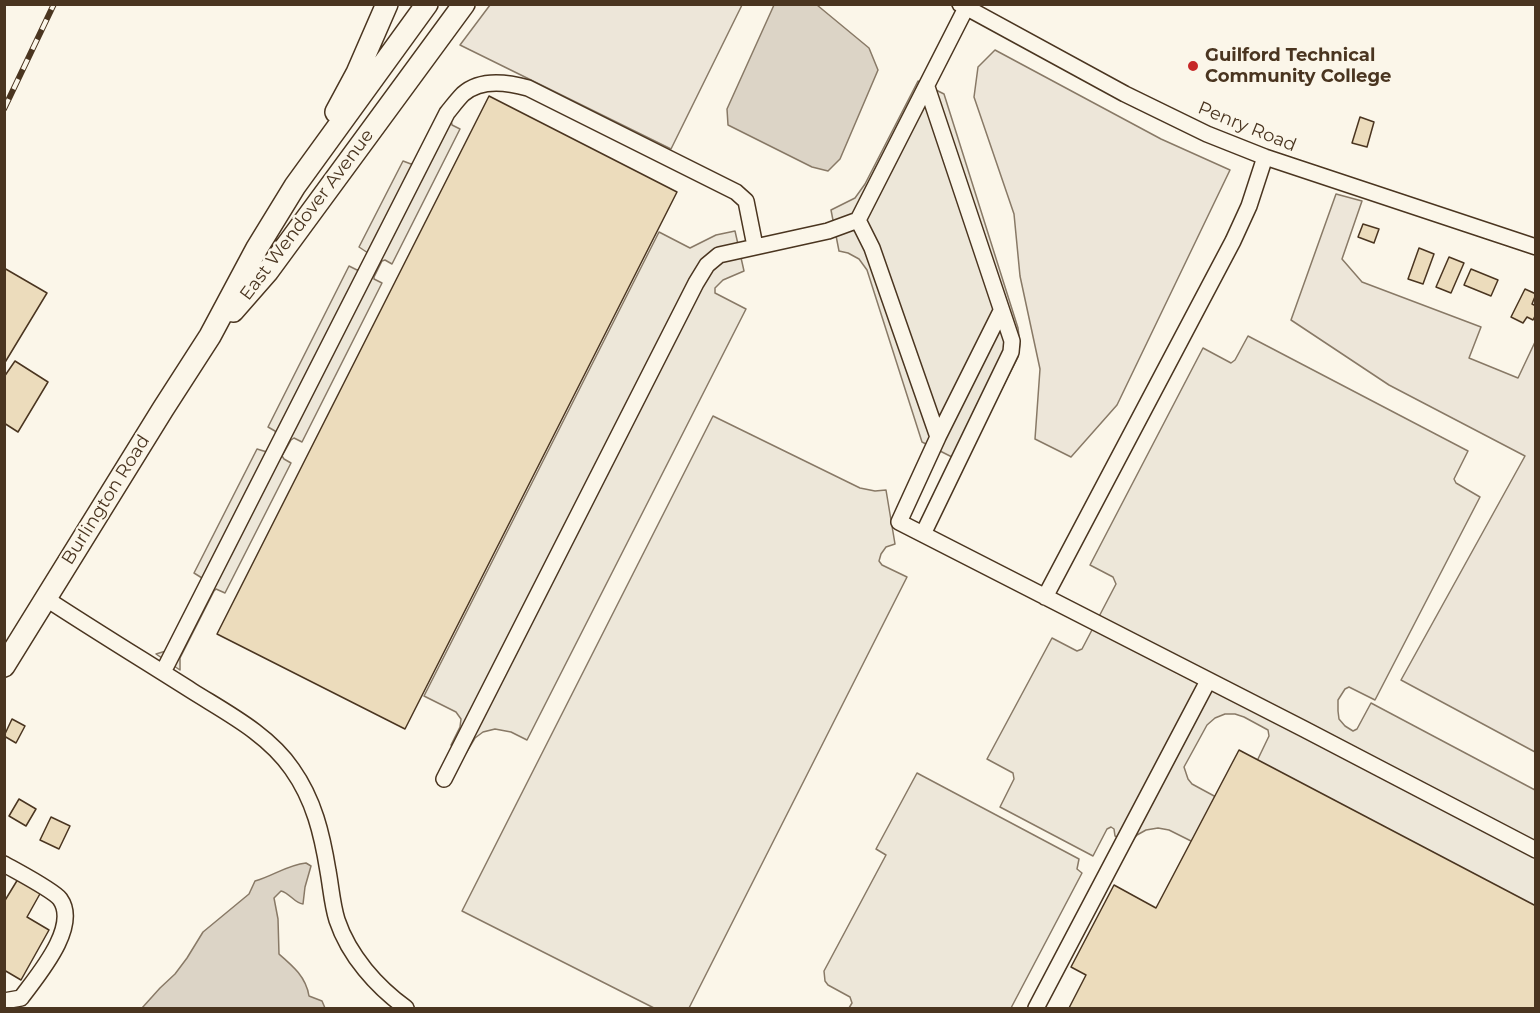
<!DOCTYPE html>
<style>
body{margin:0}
#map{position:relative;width:1540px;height:1013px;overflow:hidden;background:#fbf6e9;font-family:Montserrat,sans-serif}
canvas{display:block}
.frame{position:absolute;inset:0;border:6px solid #4a3520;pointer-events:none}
</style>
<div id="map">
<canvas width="1540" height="1013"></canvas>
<div class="frame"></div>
</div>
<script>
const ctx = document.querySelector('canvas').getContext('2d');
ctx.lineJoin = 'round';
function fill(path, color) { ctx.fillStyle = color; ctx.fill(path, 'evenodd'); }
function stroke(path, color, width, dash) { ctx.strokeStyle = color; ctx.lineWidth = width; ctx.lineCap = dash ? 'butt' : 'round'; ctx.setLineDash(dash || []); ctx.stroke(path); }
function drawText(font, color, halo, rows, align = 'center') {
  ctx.font = font + ' Montserrat,sans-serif'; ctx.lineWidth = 4.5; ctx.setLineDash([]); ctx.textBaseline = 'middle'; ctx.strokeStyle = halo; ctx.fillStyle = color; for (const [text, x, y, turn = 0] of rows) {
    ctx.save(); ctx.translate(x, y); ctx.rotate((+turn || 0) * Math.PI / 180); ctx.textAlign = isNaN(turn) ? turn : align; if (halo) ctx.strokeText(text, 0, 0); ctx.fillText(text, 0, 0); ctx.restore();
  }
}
const green = new Path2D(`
 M490,5V4L742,5L671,149L460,45Z
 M995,50L1161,139L1230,170L1117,405L1071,457L1035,439L1040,369L1020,276L1014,214L974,97L978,67Z
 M1336,194L1362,201L1342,259L1362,282L1481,327L1469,358L1518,378L1535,342V752L1401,680L1525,456L1389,385L1291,320Z`);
fill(green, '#ede6d9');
stroke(green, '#887966', 1.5);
const parking = new Path2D(`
 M918,81L944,94L1018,328L1020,344L1018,357L964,463L922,442L867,270L859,259L848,253L839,251L831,210L855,198L865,184Z
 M451,120L452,125L460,129L392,264L385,260L382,261L374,277V279L382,283L302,442L294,438L291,440L282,456L284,459L291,463L225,593L216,589L214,591L180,658V670L156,654L166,651L202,581V578L194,573L257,449L267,452L276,434L275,431L268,427L349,266L357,270L360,269L368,253L359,247L403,161L411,164L414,163Z
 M735,231L744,271L723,280L715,288V293L746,309L527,740L511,732L495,729L483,732L475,738L466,753L451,745L460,727L461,719L456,712L424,696L659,232L690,248L716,235Z
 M1248,336L1468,451L1454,479L1456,483L1480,497L1375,700L1349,687L1345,689L1338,700V711L1339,719L1345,726L1353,731L1357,729L1371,703L1535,790V908L1257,761L1269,736L1268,730L1244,717L1235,714H1225L1215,718L1207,725L1184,767L1188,779L1192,784L1216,797L1193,842L1169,830L1158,828L1146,830L1137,835L1130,843L1115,836L1114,829L1111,827L1107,829L1093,856L1000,807L1014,779L1013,773L987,759L1052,638L1077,651L1082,649L1116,584L1113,577L1090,565L1203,348L1231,363L1235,360Z
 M713,416L860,488L875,491L886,490L895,544L886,547L881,554L879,561L882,565L907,577L689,1008H654L462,911Z
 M917,773L1079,859L1077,869L1082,873L1011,1008H849L852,1003L850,997L828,985L825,981L824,971L886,855L876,849Z`);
fill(parking, '#ede7d9');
stroke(parking, '#887966', 1.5);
const water = new Path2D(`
 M774,5H817L869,48L878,70L840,159L828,171L812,167L728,125L727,109Z
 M306,863L311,866L305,887L303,904C294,903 290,893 281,891L274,898L278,919L279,954C293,966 306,977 309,996L322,1001L325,1008H142L160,988L175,974L187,958L203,932L249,894L255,881C273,876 287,865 306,863Z`);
fill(water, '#dcd4c6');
stroke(water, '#887966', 1.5);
const building = new Path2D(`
 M489,96L677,192L405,729L217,634Z
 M1360,117L1374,122L1367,147L1352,143Z
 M1363,224L1379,229L1374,243L1358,237Z
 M1419,248L1434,254L1423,284L1408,279Z
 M1449,257L1464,263L1451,293L1436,287Z
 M4,268L47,293L4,364Z
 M1471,269L1498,280L1491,296L1464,285Z
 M1525,289L1536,294L1532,304L1536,306V314L1533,320L1527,317L1523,323L1511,317Z
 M15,361L48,382L18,432L4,423V377Z
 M12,719L25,726L16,743L4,736Z
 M1239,750L1536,906V1008H1069L1086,975L1071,967L1114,885L1156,908Z
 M19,799L36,809L26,826L9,816Z
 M51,817L70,826L59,849L40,840Z
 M18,879L41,892L27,917L49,930L21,980L4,970V902Z`);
fill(building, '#ecdcbc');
stroke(building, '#4a3520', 1.5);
const minor = new Path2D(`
 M960,4L1125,94L1207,134L1265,157L1536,247
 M1001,311L938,437L899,522L1304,729L1536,850
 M938,437L872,248L858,220L968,4
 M923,534L1011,352L1012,341L927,87
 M1045,597L1233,241L1249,206L1265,157
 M45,598C94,630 143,660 192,691C227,713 268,734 292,769C314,800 322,834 328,871C331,887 332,904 337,920C349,956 377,987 406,1008
 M163,672L447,113C452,107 457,100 463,94C481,78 507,82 528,88L736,192L746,201L755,246
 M444,779L696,283L707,265L719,255L828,231L858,220
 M4,864C16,871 53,890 60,899C80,927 37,976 21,998L4,1001
 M1036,1008L1208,681`);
const highway = new Path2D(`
 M336,112L357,73L387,4
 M233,311L268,271L464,4
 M4,666L163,409L210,336L257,248L295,186L427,4`);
stroke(minor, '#4a3520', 18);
stroke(highway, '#4a3520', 24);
stroke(minor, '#fbf6e9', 15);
stroke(highway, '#fbf6e9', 21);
const rail = new Path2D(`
 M4,109L54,4`);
stroke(rail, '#4a3520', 6);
stroke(rail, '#fbf6e9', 4, [11]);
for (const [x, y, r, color] of [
 [1193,66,6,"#c62828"]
]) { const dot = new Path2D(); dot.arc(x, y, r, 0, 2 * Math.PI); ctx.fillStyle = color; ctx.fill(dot); stroke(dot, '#fbf6e9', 2); }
drawText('bold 18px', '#4a3520', '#fbf6e9', [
 ["Guilford Technical",1205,56],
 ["Community College",1205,77]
], 'left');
drawText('18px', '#4a3520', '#fbf6e9', [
 ["Penry Road",1247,127,22],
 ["East Wendover Avenue",307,215,-53],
 ["Burlington Road",106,500,-58]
]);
</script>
